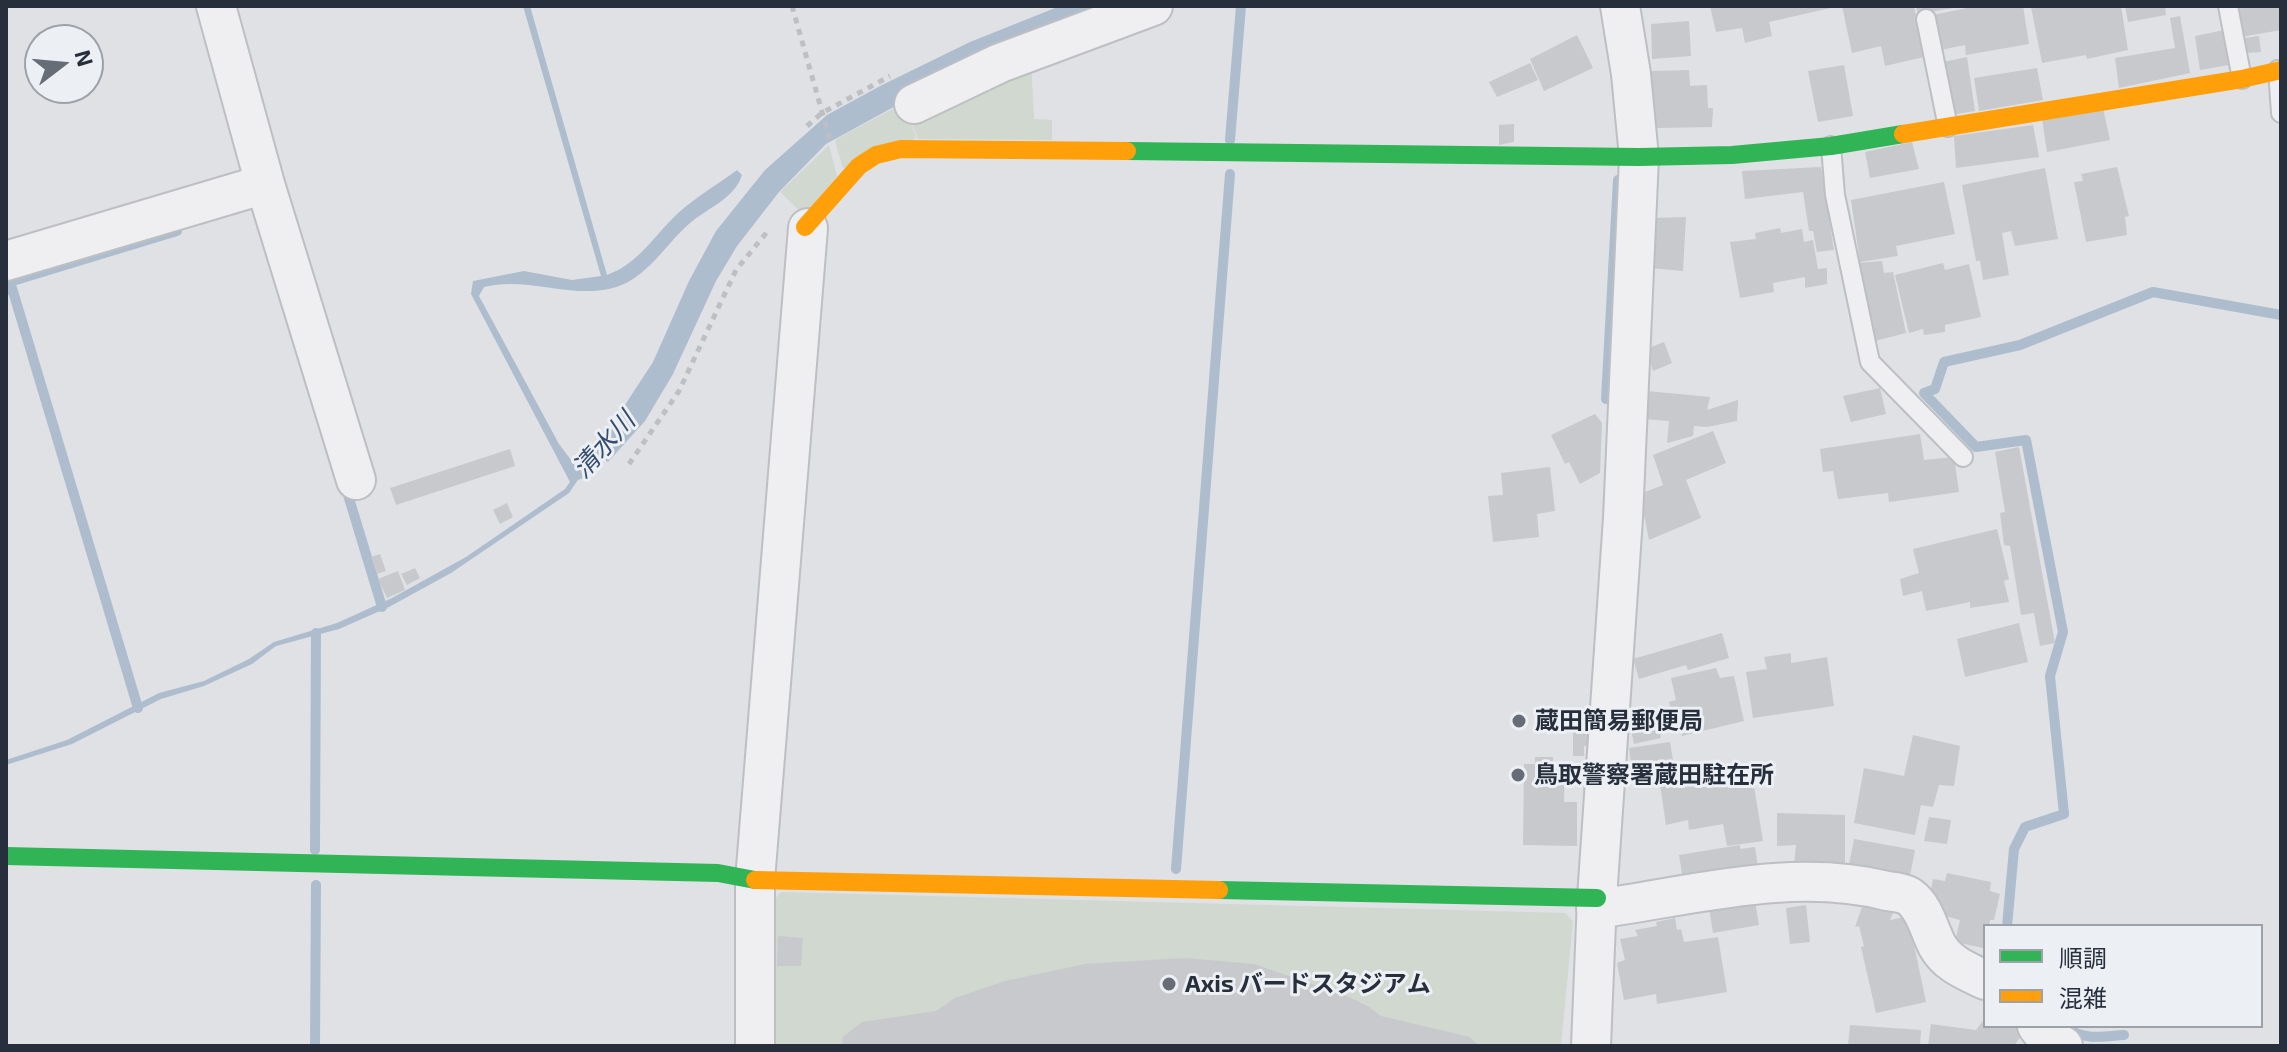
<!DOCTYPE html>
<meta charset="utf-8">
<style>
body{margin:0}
#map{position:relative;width:2287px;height:1052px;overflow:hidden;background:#dfe1e4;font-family:"Exo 2","Noto Sans JP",sans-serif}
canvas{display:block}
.frame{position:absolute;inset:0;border:8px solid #272f3c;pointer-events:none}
.legend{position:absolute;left:1983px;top:924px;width:280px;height:104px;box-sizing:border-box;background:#eceff4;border:2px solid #9da2aa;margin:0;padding:10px 14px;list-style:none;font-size:24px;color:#272f3c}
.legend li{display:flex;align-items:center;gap:16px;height:40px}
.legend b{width:40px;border:2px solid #9da2aa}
.north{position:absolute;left:24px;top:24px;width:80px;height:80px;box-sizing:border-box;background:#eceff4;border:2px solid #9da2aa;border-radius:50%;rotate:74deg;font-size:22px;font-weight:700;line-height:32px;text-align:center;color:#272f3c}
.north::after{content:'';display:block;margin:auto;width:28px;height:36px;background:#676d77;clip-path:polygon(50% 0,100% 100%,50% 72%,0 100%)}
</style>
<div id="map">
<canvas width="2287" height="1052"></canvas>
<div class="frame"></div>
<ul class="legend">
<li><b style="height:10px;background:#30b455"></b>順調</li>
<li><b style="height:10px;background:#ff9f0a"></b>混雑</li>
</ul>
<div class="north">N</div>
</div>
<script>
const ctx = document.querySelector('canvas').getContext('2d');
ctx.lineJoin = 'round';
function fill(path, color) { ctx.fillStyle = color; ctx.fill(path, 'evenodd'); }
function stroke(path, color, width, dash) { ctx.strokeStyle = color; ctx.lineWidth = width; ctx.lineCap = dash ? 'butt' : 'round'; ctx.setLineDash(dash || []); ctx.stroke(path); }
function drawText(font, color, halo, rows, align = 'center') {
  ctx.font = font + ' "Exo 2","Noto Sans JP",sans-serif'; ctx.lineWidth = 6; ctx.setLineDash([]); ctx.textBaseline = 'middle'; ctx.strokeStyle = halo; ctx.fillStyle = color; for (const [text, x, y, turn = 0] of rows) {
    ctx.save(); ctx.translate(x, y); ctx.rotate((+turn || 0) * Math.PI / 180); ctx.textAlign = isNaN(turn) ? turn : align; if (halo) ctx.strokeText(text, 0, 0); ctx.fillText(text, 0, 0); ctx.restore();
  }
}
fill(new Path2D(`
 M1031,59L1034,119L1052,120V140L918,139L910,119L916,138L843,168L835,141L838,138L902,104Z
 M829,145L837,176L804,215L780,192Z
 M781,892L1565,913L1573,921L1561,1046H770V904Z`), '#d0d8d0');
fill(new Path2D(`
 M523,6H530L607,275C639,263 653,237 676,215C694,198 717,185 737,170L742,175C735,198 708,208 690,223C670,240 656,264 633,279C588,308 532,274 484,287L479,296L559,444L577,468L589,452L587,450L619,414L653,362L689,281L716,231L765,170L827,115L882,85L970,42L1060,6H1129L954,74L826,144L779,192L737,246L716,281L673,374L645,421L608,462L601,457L586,477L578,480L569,493L451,573L389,607L339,629L276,646L252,664L204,686L161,699L72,744L6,765V760L67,740L159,693L204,681L249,659L274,642L337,623L392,598L466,557L565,489L570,482L471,294L473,281L524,271L572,280L601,276Z`), '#aebdce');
stroke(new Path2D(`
 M1230,140L1241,6
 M6,283L177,231
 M6,290L12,288L138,708
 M1606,399L1618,180
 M345,485L382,607
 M315,850L316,633
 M1176,869L1230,174
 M2007,926L2014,849L2025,827L2064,814L2050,676L2063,632L2026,440L1976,447L1924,393L1935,389L1944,362L2020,345L2153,292L2281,315
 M2068,1028C2083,1041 2106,1036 2124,1035
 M315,1046L316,885`), '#aebdce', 10);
fill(new Path2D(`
 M1710,6H1835V7L1769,22L1772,36L1745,43L1742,28L1716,32Z
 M1842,6H1914L1924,57L1885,66L1881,46L1852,53Z
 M1916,6H1953V8L1918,14Z
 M1976,6H2023L2029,44L1966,55L1965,45L1940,50L1933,15Z
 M2121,6L2128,50L2087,59L2086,55L2042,63L2031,7Z
 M2125,6H2165L2166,15L2128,22Z
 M2235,6H2281V30L2241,37Z
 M2180,16L2190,73L2119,88L2115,58L2175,48L2170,18Z
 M1689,21L1691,56L1652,59L1651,24Z
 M2229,29L2235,64L2200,70L2195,36Z
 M1577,35L1593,68L1544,91L1530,59Z
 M2259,36L2261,52L2247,53L2245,38Z
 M1967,57L1975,111L1951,115L1943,62Z
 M1530,63L1538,80L1497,97L1489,82Z
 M1844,65L1853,116L1818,122L1808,71Z
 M2037,68L2043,100L1979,111L1974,78Z
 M1689,70L1690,86L1707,85L1708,108H1713L1712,127L1656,128L1651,71Z
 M2103,108L2110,140L2047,152L2042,119Z
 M1514,124V142L1499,145V125Z
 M2033,125L2039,157L1956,168L1954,136Z
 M1912,142L1919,169L1870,178L1865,152Z
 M1821,167L1834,250L1817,252L1813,231H1809L1803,192L1745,199L1742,171Z
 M2117,167L2129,216L2125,217L2127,235L2086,242L2074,182L2083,181L2081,174Z
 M2045,168L2058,239L2015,246L2011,231L2002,233L2009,275L1983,280L1980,261H1976L1962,185Z
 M1944,182L1955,234L1896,246L1898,256L1860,262L1851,200Z
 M1686,217L1683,271L1650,268L1653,218Z
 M1780,228L1781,233L1802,229L1804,242L1813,240L1818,269L1827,268V284L1805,288V277L1773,283L1774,292L1740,298L1730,242L1756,239L1755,233Z
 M1882,261L1884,273L1893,272L1906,333L1871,342L1858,263Z
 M1943,263L1945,270L1969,264L1981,317L1945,325V332L1924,335L1923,329L1909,333L1895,275Z
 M1664,342L1672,363L1653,371L1646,349Z
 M1880,388L1886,414L1851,422L1843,396Z
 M1647,391L1710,397L1707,410L1738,400L1737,421L1707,427L1694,426L1693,436L1667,443L1669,421L1644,419Z
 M1595,414L1602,423L1600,473L1580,484L1569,462L1565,464L1551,435Z
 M1713,431L1726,463L1686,480L1701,518L1649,540L1640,494L1663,485L1653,455Z
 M1920,434L1924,460L1954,457L1959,492L1889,502L1888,493L1838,499L1833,471L1823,472L1820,449Z
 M2019,447L2055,643L2040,646L2034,613L2021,615L2010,546L2004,545L2000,513L2005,512L1995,452Z
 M510,449L515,466L396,505L390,488Z
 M1550,467L1555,511L1537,514L1539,537L1493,542L1488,496L1503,495L1501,473Z
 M507,503L513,517L500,524L493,510Z
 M1997,529L2009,579L2004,581L2009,602L1970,608V602L1926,611L1922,591L1903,596L1900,579L1919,573L1913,549Z
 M380,554L386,571L377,574L371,557Z
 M415,568L420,578L407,585L401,574Z
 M398,571L405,590L387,598L378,579Z
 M2019,623L2028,662L1965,677L1957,639Z
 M1722,633L1729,658L1688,670L1686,665L1639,679L1633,659Z
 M1791,653V663L1827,657L1834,706L1753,718L1746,672L1767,669L1764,657Z
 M1716,668L1720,678L1734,676L1744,721L1682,736L1678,721L1674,722L1669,702L1676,700L1671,678Z
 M1658,718L1661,738L1634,744L1630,725Z
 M1573,723H1590V746H1584V756H1573Z
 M1913,735L1960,746L1954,786L1939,785L1933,807L1921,805L1915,835L1854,823L1864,768L1904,776Z
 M1670,742L1676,777L1634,783L1629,748Z
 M1535,757H1553V765L1565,766L1564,802H1577V846L1523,845L1524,764H1535Z
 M1751,768L1763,841L1727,846L1723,824L1689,830L1688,820L1666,825L1660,784Z
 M1777,813L1845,815V872L1822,873V862L1794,864L1796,845L1777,846Z
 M1929,817L1951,820L1947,844L1924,841Z
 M1854,839L1915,850L1909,881L1848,870Z
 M1740,845V849L1755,847L1759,873L1684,886L1679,855Z
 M1947,873L1991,882L1990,891L2000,894L1994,920H1990L1989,926H1985L1983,948L1955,942L1960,920L1937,914L1939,902L1929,901L1933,879L1945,881Z
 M1754,895L1759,925L1713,933L1708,902Z
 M1864,901L1896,906L1890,920L1908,916L1926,1002L1876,1013L1861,947L1864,946L1859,926L1855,927Z
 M1806,905L1810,942L1790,944L1786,908Z
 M1675,918L1677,930L1681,929L1684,942L1718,937L1727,992L1657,1004L1656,994L1624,1000L1617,963L1625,960L1620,939L1638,936L1635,930L1657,926L1656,922Z
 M778,936L803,938L801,966H777Z
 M1185,958L1254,964L1347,996L1369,1007L1381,1016L1470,1037L1479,1046H842L843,1037L862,1022L936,1011L955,998L1005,981L1085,964Z
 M1985,1018V1026L2027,1027L2014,1046H1928L1931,1024L1976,1030Z
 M1850,1025L1921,1030L1920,1046H1848Z`), '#c8c9cc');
const lane = new Path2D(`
 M2228,6L2242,79
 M1926,19L1948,127
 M2278,70L2281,113
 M1831,146L1835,195L1870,362L1963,457`);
const street = new Path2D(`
 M914,104L1000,63L1153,6
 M265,184L356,480
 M6,261L265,184L216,6
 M1596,909C1691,896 1792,867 1887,891C1894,892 1905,893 1910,897C1925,908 1929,930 1937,945C1947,964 1967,971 1985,980
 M2037,1026L2044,1035L2063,1046
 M755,1046V880L808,228
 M1591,1046L1597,898L1623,518L1639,157L1631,74L1620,6`);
stroke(lane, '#bdbfc2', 22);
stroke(street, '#bdbfc2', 42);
stroke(new Path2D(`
 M792,6L830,140
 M807,126L822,113L890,76
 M629,464L679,391L736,270L767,232`), '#bebfc4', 5, [6, 6]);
stroke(lane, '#efeff1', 18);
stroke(street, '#efeff1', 38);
stroke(new Path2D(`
 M1127,151L1639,157L1732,155L1831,146L1903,134
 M6,856L718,873L755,880
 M1219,890L1597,898`), '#30b455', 18);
stroke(new Path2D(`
 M1903,134L2242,79L2281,70
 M805,227L859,166L876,155L901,149L1127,151
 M755,880L1219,890`), '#ff9f0a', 18);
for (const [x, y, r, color] of [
 [1519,721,8,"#676d77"],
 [1518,775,8,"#676d77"],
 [1169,984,8,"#676d77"]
]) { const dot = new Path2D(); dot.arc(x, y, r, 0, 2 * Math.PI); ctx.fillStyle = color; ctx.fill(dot); stroke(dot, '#eceff4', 3); }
drawText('bold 24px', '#272f3c', '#eceff4', [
 ["蔵田簡易郵便局",1535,721],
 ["鳥取警察署蔵田駐在所",1534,775],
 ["Axis バードスタジアム",1185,984]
], 'left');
drawText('italic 26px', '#344d6e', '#eceff4', [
 ["清水川",604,445,-48]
]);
</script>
